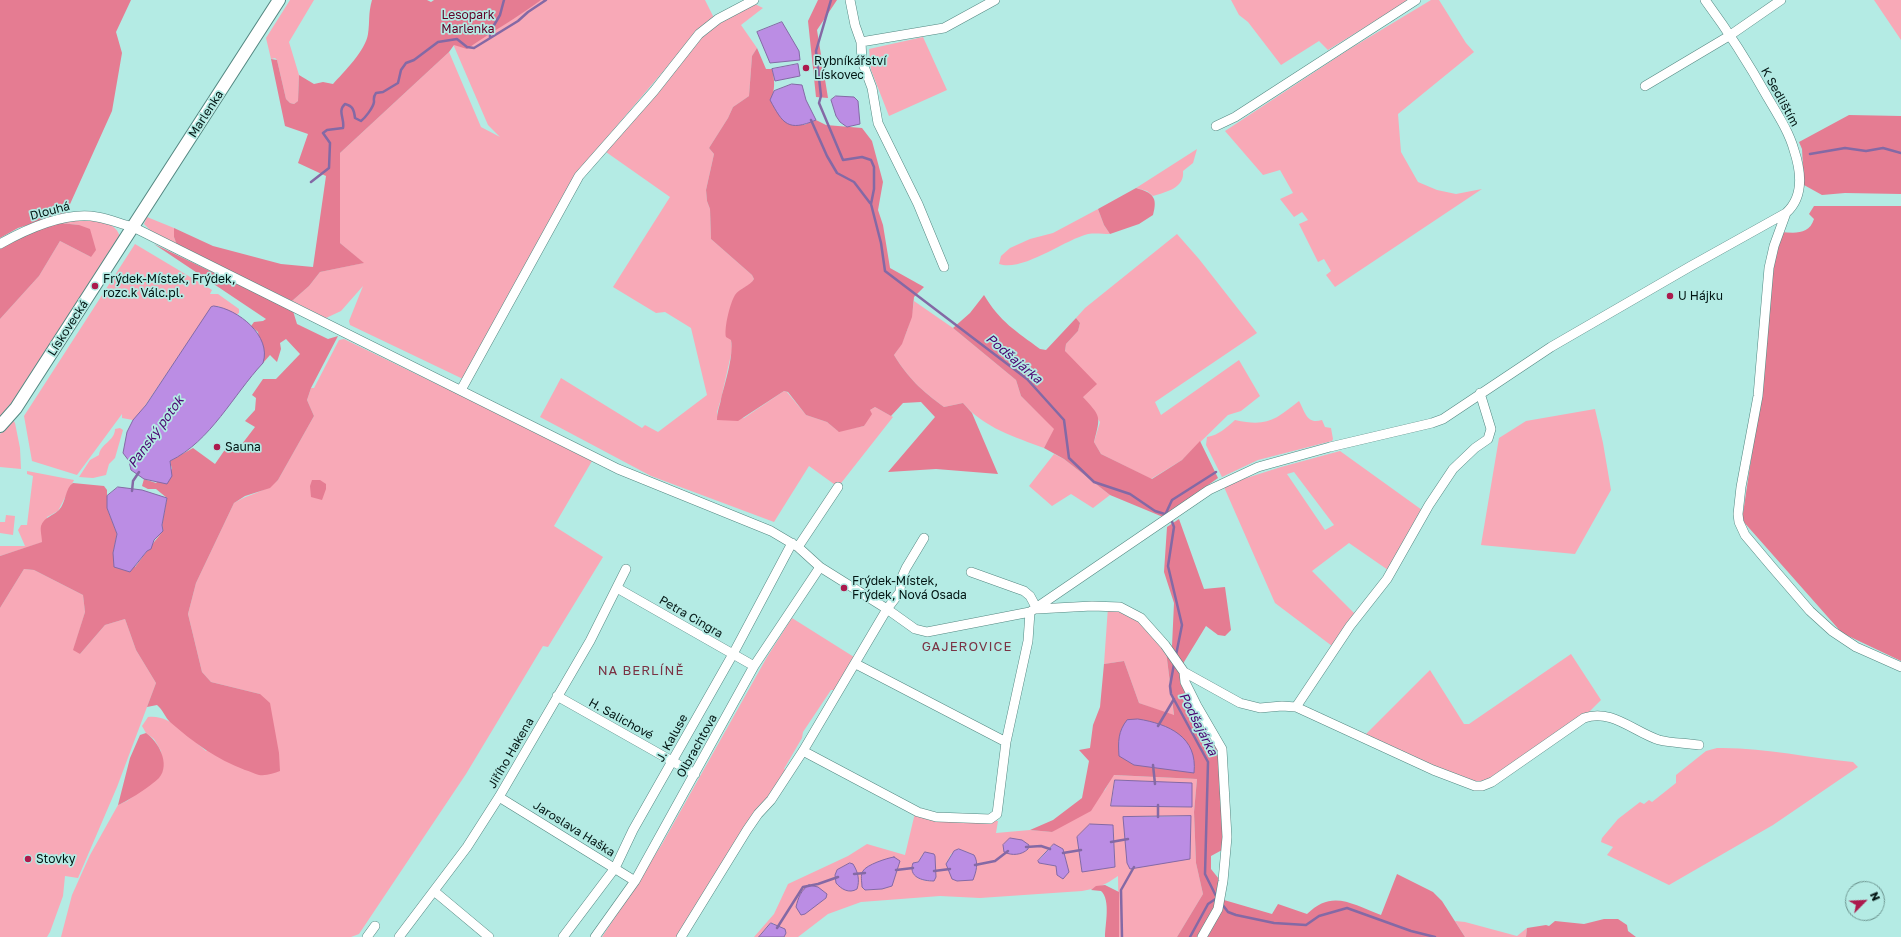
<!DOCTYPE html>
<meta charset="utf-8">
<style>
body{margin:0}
#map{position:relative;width:1901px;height:937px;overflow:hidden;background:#b4ebe4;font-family:"Golos Text",sans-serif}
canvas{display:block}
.north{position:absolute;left:1845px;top:881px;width:40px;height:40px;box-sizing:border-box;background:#b4ebe4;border:1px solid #6d9590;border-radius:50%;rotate:66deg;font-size:11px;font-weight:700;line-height:16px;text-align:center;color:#021513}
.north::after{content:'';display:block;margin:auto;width:14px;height:18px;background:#ac1a4d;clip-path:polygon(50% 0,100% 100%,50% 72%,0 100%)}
</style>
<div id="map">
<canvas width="1901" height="937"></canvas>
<div class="north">N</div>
</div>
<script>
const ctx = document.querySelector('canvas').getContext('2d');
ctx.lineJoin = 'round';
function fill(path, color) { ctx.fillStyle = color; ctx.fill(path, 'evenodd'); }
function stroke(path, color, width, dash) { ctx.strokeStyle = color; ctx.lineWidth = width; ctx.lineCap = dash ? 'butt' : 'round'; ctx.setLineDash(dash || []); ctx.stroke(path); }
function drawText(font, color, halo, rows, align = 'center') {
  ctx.font = font + ' "Golos Text",sans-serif'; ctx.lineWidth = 3.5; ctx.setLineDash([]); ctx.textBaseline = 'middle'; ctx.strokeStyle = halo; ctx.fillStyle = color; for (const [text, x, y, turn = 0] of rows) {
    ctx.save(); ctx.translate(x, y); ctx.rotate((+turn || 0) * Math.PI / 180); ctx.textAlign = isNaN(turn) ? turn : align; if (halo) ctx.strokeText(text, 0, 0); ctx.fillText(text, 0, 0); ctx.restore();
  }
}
fill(new Path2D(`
 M290,0H314L289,42L299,75L298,101L294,104L290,103L286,99L277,60L275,58L271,59L266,38Z
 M434,0H705L714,18L694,35L575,175L463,379L350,325L349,321L363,286L341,311L326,318L292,301L309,286L320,272L363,263L340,243V153L449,52L481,127L500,137L488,125Z
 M1231,0H1409L1328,50L1319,41L1281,65L1248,22L1239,15Z
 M1431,0H1439L1466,43L1474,52L1398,114L1401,152L1418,182L1437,190L1456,194L1482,189L1335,287L1326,275L1331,271L1324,259L1318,262L1299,224L1308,220L1302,212L1294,217L1280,199L1293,193L1280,170L1263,175L1225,131L1348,50Z
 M1874,0H1901V40Z
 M753,3L763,8L741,25L757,48L752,56L749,96L733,107L728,118L709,148L714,154L706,190L707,201L710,209L711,239L752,275L754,279L751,284L742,289L731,340L732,350L721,399L717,412V420L744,418L784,391L787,392L806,415L827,422L838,431L864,426L870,410L875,407L893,417L838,487L809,466L774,522L651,476L540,417L561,378L642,428L645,425L658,432L707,395L691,328L665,312L656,313L613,287L670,197L606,152L708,29Z
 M923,37L947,90L889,116L871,70L869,49Z
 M1197,149L1193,163L1183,171C1185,188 1166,192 1153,196L1147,191L1136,188Z
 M1098,209L1104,225L1110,234C1103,234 1095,233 1088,234C1064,240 1023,272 999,264L1001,256L1010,248L1030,239L1053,233Z
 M147,217L174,228V237L177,245L154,234L144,224Z
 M72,220C87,222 115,217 120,237L21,392L0,417V319L39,276L60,241L91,257L79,225L60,223Z
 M1177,234L1199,259L1257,333L1155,402L1161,415L1239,360L1260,396L1241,411L1228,415L1182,460L1151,479L1101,454L1094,442L1100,422L1083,397L1065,351L1066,344L1078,331L1080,323L1076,318L1085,308Z
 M135,244L212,290L210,294H218L239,309V313L236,315L218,306L211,308L140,413L133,420L122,418V414L77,475L32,461L24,416Z
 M914,301L953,328L1016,380L1021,396L1055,429L1044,448C1015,437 984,428 963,403L944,407C922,391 908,378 894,355C906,339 911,321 914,301Z
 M344,339L577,452L592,461L554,526L603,557L548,647L543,646L466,774L359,934L351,937H61L72,895L90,855L118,805L127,801L159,777L163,769L161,751L154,739L146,733L142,726L148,717C171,714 190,738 206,751L260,694L211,682L202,672L188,614L196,583L234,503C248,494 266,492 278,480L314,416L307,400L311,388H314L339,340Z
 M1299,401C1305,412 1307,425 1322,420L1325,427L1331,428L1333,439L1332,441L1258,460L1222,477L1206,445L1207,437C1219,435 1226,428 1235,420C1267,427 1275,420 1299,401Z
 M1595,409L1603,443L1611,490L1575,554L1481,545L1499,438L1526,421Z
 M13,420L15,423L20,448L21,469L0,467V434Z
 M120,428L123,430L115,458L109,464L106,475L93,478L79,477L90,460L99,455C100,444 115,441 115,429Z
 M1340,451L1422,510L1388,570L1349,543L1312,571L1355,614L1332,646L1275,603L1224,487L1234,482L1281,467ZM1294,472L1334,525L1325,530L1287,474Z
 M1054,454L1064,459L1110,495L1093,508L1071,494L1052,506L1029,486Z
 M27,471L74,480L58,511L47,517L43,542L0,556V546H25L18,530L21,525H27L33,476L27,474Z
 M6,515L15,516L13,535L0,533V522H5Z
 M24,569L34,570L83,595L85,612L75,645L80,654L105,625L125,619L136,650L156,683L117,787L78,878L65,876L63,896L50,932L47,937H0V608Z
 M1108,607L1136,616L1166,651L1174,716L1139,703L1124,661L1104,664Z
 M792,618L854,657L834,690H831L803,732L802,738L784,769L786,770L680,937H602L662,844L767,657Z
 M1571,654L1601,700L1586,715L1488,779L1478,782L1464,779L1365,735L1430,670L1464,724H1469Z
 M1717,748C1763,747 1808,758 1853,762L1858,767L1773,825L1669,885L1607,855L1613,847L1601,842L1602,838L1618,819L1640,802L1644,804L1649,800L1652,802L1676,783V775L1706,751Z
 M1113,775L1197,779L1194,812L1196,863L1203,894L1177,937H1119L1118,876C1107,884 1096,889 1082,891L980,898L940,896L861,902L828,914L798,937H784L786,933L773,923H771L759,937H754L774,914L788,884L848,856L867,844L905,855L915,813L947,821H998L996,833L1030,830L1052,832L1105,790ZM1115,780L1192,784V807L1111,806ZM1154,816H1191L1190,859L1123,817ZM1113,825L1115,867L1082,871L1077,837ZM1051,846L1063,849L1066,860L1056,866L1039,863L1040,858ZM959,849L974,855L946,864L951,854ZM923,854L934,881H926L918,878L913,863L918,862ZM875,864L882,889L866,890L862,887L863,871L867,867Z
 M1455,921L1465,922L1517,936L1527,928L1526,937H1465Z`), '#f8a9b7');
fill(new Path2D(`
 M0,0H131L116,32L122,53L112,111L66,213L18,228L0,238Z
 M372,0H427L431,2L434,0H541C517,18 491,32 467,49L454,45L449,52L340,153V243L364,263L320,272L309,286L292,301L177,245L174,237V228L213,246L232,251L281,264L313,267L326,176L298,163L308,134L285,126L271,59L277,60L286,99L290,103L294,104L298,101L299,75L314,84L323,82L333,84C343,73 366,50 368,34C370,21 368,14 372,0Z
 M818,0H837L817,30L828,98L816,97L808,21Z
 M757,48L766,69H772C775,81 775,89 771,100L804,125L816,120L826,125L862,128L872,141L883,182L878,210L883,225L890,268L924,287L914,297L912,317L902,344L894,355C908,378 922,391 944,407L963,403L972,413L998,474L936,469L888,472L935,417L921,402L903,403L891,416L875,407L870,410L872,414L864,426L839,432L827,422L806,415L788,392L784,391L738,421L717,420C717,411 720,406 721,399C725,383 734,355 731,340L726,337C724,328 730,303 735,295C740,288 750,286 754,279L752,275L711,239L710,209L707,201L706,190L714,154L709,148L728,118L733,107L749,96L752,56Z
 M1849,115L1901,116V194L1845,193L1822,195L1804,185L1802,149L1799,142Z
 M1136,188C1153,193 1158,197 1153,215L1139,224L1110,234L1104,225L1098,209Z
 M1814,206H1901V661L1842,633L1742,520L1760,399L1776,244L1781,232C1795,233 1809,235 1814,219L1809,214Z
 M60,223L79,225L90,229L96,250L91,257L60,241L39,276L0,319V246L29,232Z
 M154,244L293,311L297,324L328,339L338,336L311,388L307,400L314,416L278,480L270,488L245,496L234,503L196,583L188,614L202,672L211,682L260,694L270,703L279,753L280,771C274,773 267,776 259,775C255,774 249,771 245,770C216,759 193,742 170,722C165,717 163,710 157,705L147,707L156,683L136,650L125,619L105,625L80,654L73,650L85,612L83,595L34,570L24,569L0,608V556L42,542C42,537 40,530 41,526C44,517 53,516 59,510C66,503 65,488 73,483L104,486L107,490V508L117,534L113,553L135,567C144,555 153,543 163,531L162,525L167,498L156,489H148L142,486L144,479L156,483L172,469L170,461L193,448L215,464L224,451L234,443L242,444L255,427L245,421L255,410L256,398L252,395L263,379H276L300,354L286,339L280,343L281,349L277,362L270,355L250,378L263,363L258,332L251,326L254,322L263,321L266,319Z
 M984,295C1000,322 1016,331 1040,349L1046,350L1076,318L1080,323L1078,331L1066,344L1065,351L1097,384L1083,397C1101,417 1101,415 1094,442L1101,454L1152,479L1182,460L1200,441L1218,478L1163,517L1110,495L1064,459L1044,448L1054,429L1021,396L1016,380L953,328L970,313Z
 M312,480H320L326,484V489L322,500L311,497L310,486Z
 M1179,519L1204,589L1225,587L1231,630L1225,636L1218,635L1206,626L1184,662L1183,673L1224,749L1222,850L1211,856V869L1219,879L1224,900L1272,914L1278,904L1307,914C1332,889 1352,904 1381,915L1397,874L1433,892L1442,901L1465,937H1177L1203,894L1196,863L1194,812L1197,779L1114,775L1091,811L1052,832L1030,830L1053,820L1082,798L1089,761L1079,750L1090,748L1093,725L1100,707L1104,664L1124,661L1139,703L1174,715L1166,651L1172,646L1174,603L1164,572L1167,527Z
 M146,733C158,741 171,764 159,778C151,786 128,801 118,805L130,758L140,735Z
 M1105,885L1119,892V937H1105C1105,925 1111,900 1101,891L1091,890L1096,886Z
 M1604,919H1618L1627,925L1628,931L1636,937H1526L1527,928L1546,925L1549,926L1555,921L1584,924Z`), '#e57c92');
const water = new Path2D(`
 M782,22L799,51L800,60L770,63L757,32Z
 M798,64L800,76L775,81L772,69Z
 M792,84L802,85L806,100L816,120C788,132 783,124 770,100L774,91Z
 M836,96L854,97L858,101L860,124L847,127L840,122L836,116L831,100Z
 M214,306C238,309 272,336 263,363C233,395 211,441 170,461L172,476L167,484L144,479L131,470L129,461L123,453L127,432L133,420L146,405L211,307Z
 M118,487L142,490L167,498L162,525L163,531L154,540L151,549L147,551L130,572L114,567L113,553L117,534L107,508V496Z
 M1138,719C1169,724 1198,737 1194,773L1134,765L1119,756C1118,742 1118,731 1127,720Z
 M1115,780L1192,783V807L1111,806Z
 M1191,816L1190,859L1130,869L1127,863L1123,817Z
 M1090,824L1113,825L1115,867L1082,872L1077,837Z
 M1010,838L1022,840L1029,845L1028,849C1022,855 1012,856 1004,852L1003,845Z
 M1054,844L1063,849L1069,872L1063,879L1057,875L1056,866L1039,863L1038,861Z
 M959,849L974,855C979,863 976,872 973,880L957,881L952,879L946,864L954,851Z
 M925,852L934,854L935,856L936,877L934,881C922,881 908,877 913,863L918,862Z
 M894,857L900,861L892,886L882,889L865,890L862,887C862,882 860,875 863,871C866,865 887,858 894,857Z
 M850,863L853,864C858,872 860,880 857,889C849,894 841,889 836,883L835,875L837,870Z
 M809,885L818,887L827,894L826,898L805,914L801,915L796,907C798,898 801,890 809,885Z
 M771,923L785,929L786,933L784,937H759Z`);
fill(water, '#bb8de4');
stroke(water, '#8469a5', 1);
stroke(new Path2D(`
 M831,0L816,51L821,96L819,103L843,160L862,157L871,160L874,167V189L871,204L881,243L885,271L1027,379L1064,420L1069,458L1094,482L1130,494L1155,511L1168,515
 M490,37V32L500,15L504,0
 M811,120L827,156L837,173L854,182L870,203
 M1810,154L1845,148L1866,151L1883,148L1901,153
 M311,182L329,168L330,143L323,133L327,130L343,128C345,119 337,111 345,104C353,106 354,110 355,118L361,121C365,118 373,108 374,102C374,98 373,97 376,93L383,92L398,83L401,70L406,63L414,60L438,42L457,39L467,47L474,48L518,21L528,12L546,0
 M132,491L133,481L139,472
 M1166,513L1172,500L1216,472
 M1171,519L1174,527L1168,566L1182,625L1176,655
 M1174,664L1170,686L1171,694L1208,762L1205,874L1217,898L1208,904L1190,937
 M1158,726L1174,699
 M1153,765L1155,784
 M1158,805V817
 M1111,842L1128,839
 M1026,847L1041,846L1050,849
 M1063,853L1081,850
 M975,865L995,861L1008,851
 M896,870L913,868
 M934,871L950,869
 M854,874L865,873
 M1222,904L1228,912L1236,915L1274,923L1306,925L1319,916L1347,908L1411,931L1435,937
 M777,928L803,887L818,884L838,877
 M1122,937L1121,890L1134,867`), '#8469a5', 2.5);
const street = new Path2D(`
 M850,0L855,25L861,42L944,28L995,0
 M861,42L862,61L872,88L878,123L918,204L944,267
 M1645,86L1729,36L1781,0
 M1216,126L1235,117L1416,0
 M1786,213L1774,246L1769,268L1758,396L1741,487L1738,514L1739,522L1745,535L1772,567L1810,611L1832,631L1856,647L1901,667
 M0,244C27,229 65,211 97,217C109,219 121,224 133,227L618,469L771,531L798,547L820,567L887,609L915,629L927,632L1030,612L1209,490L1258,467L1330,447L1432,423L1443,419L1551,347L1691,266L1786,213C1804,197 1801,171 1794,150C1789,132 1778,115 1768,98C1749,64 1728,31 1705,0
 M461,390L579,176L654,91L699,34L718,19L754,0
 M798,547L838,487
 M971,572L1024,591L1030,596L1037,609L1092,606L1120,607L1141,618L1165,645L1184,672L1240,703L1260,708L1282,706L1296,707L1433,770L1475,786H1482L1492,782L1584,718C1611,708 1634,732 1659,740C1671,743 1686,743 1699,745
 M617,588L754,666
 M856,664L1006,742
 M1184,672L1185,682L1197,706L1222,749L1227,837L1223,881L1218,909L1202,937
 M557,696L695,774
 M1296,707L1350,626L1387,579L1429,505L1453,469L1475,448L1488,439L1491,429L1480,393
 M803,751L918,812L936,817L990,819L997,814L1006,742L1028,641L1030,612
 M499,797L635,881
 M434,891L489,937
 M367,937L375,926
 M399,937L467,847L499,797L590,641L626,569
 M563,937L615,868L633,830L733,654L792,543
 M595,937L635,881L754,666L820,567
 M681,937L747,830L758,814L771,800L803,751L887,609L900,592L901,579L906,568L924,538`);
const secondary = new Path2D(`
 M0,426L16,408L279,0`);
stroke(street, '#538781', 10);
stroke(secondary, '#538781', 14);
stroke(street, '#fff', 9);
stroke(secondary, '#fff', 12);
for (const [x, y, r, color] of [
 [806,68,4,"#ac1a4d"],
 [95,286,4,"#ac1a4d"],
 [1670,296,4,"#ac1a4d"],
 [217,447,4,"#ac1a4d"],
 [844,588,4,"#ac1a4d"],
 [28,859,4,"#ac1a4d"]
]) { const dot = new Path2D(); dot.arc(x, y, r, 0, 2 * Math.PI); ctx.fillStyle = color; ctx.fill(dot); stroke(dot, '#b4ebe4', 1.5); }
drawText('12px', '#630026', '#b4ebe4', [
 ["Lesopark",468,15],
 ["Marlenka",468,29]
]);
drawText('12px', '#021513', '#b4ebe4', [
 ["Rybníkářství",814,61],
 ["Lískovec",814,75],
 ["Frýdek-Místek, Frýdek,",103,279],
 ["rozc.k Válc.pl.",103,293],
 ["U Hájku",1678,296],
 ["Sauna",225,447],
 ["Frýdek-Místek,",852,581],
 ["Frýdek, Nová Osada",852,595],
 ["Stovky",36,859]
], 'left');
drawText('12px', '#021513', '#b4ebe4', [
 ["K Sedlištím",1780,97,61],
 ["Marlenka",206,114,-57],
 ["Dlouhá",50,211,-15],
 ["Lískovecká",68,328,-57],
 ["Petra Cingra",691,617,30],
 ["H. Salichové",621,719,29],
 ["J. Kaluse",672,738,-61],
 ["Olbrachtova",697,746,-61],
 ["Jiřího Hakena",511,753,-60],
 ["Jaroslava Haška",574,829,32]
]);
drawText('italic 13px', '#4b0471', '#b4ebe4', [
 ["Podšajárka",1014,359,40],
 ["Panský potok",156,432,-54],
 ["Podšajárka",1198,724,63]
]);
ctx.letterSpacing = '1px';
drawText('13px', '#7a3344', '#b4ebe4', [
 ["GAJEROVICE",967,647],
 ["NA BERLÍNĚ",641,671]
]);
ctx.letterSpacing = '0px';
</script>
